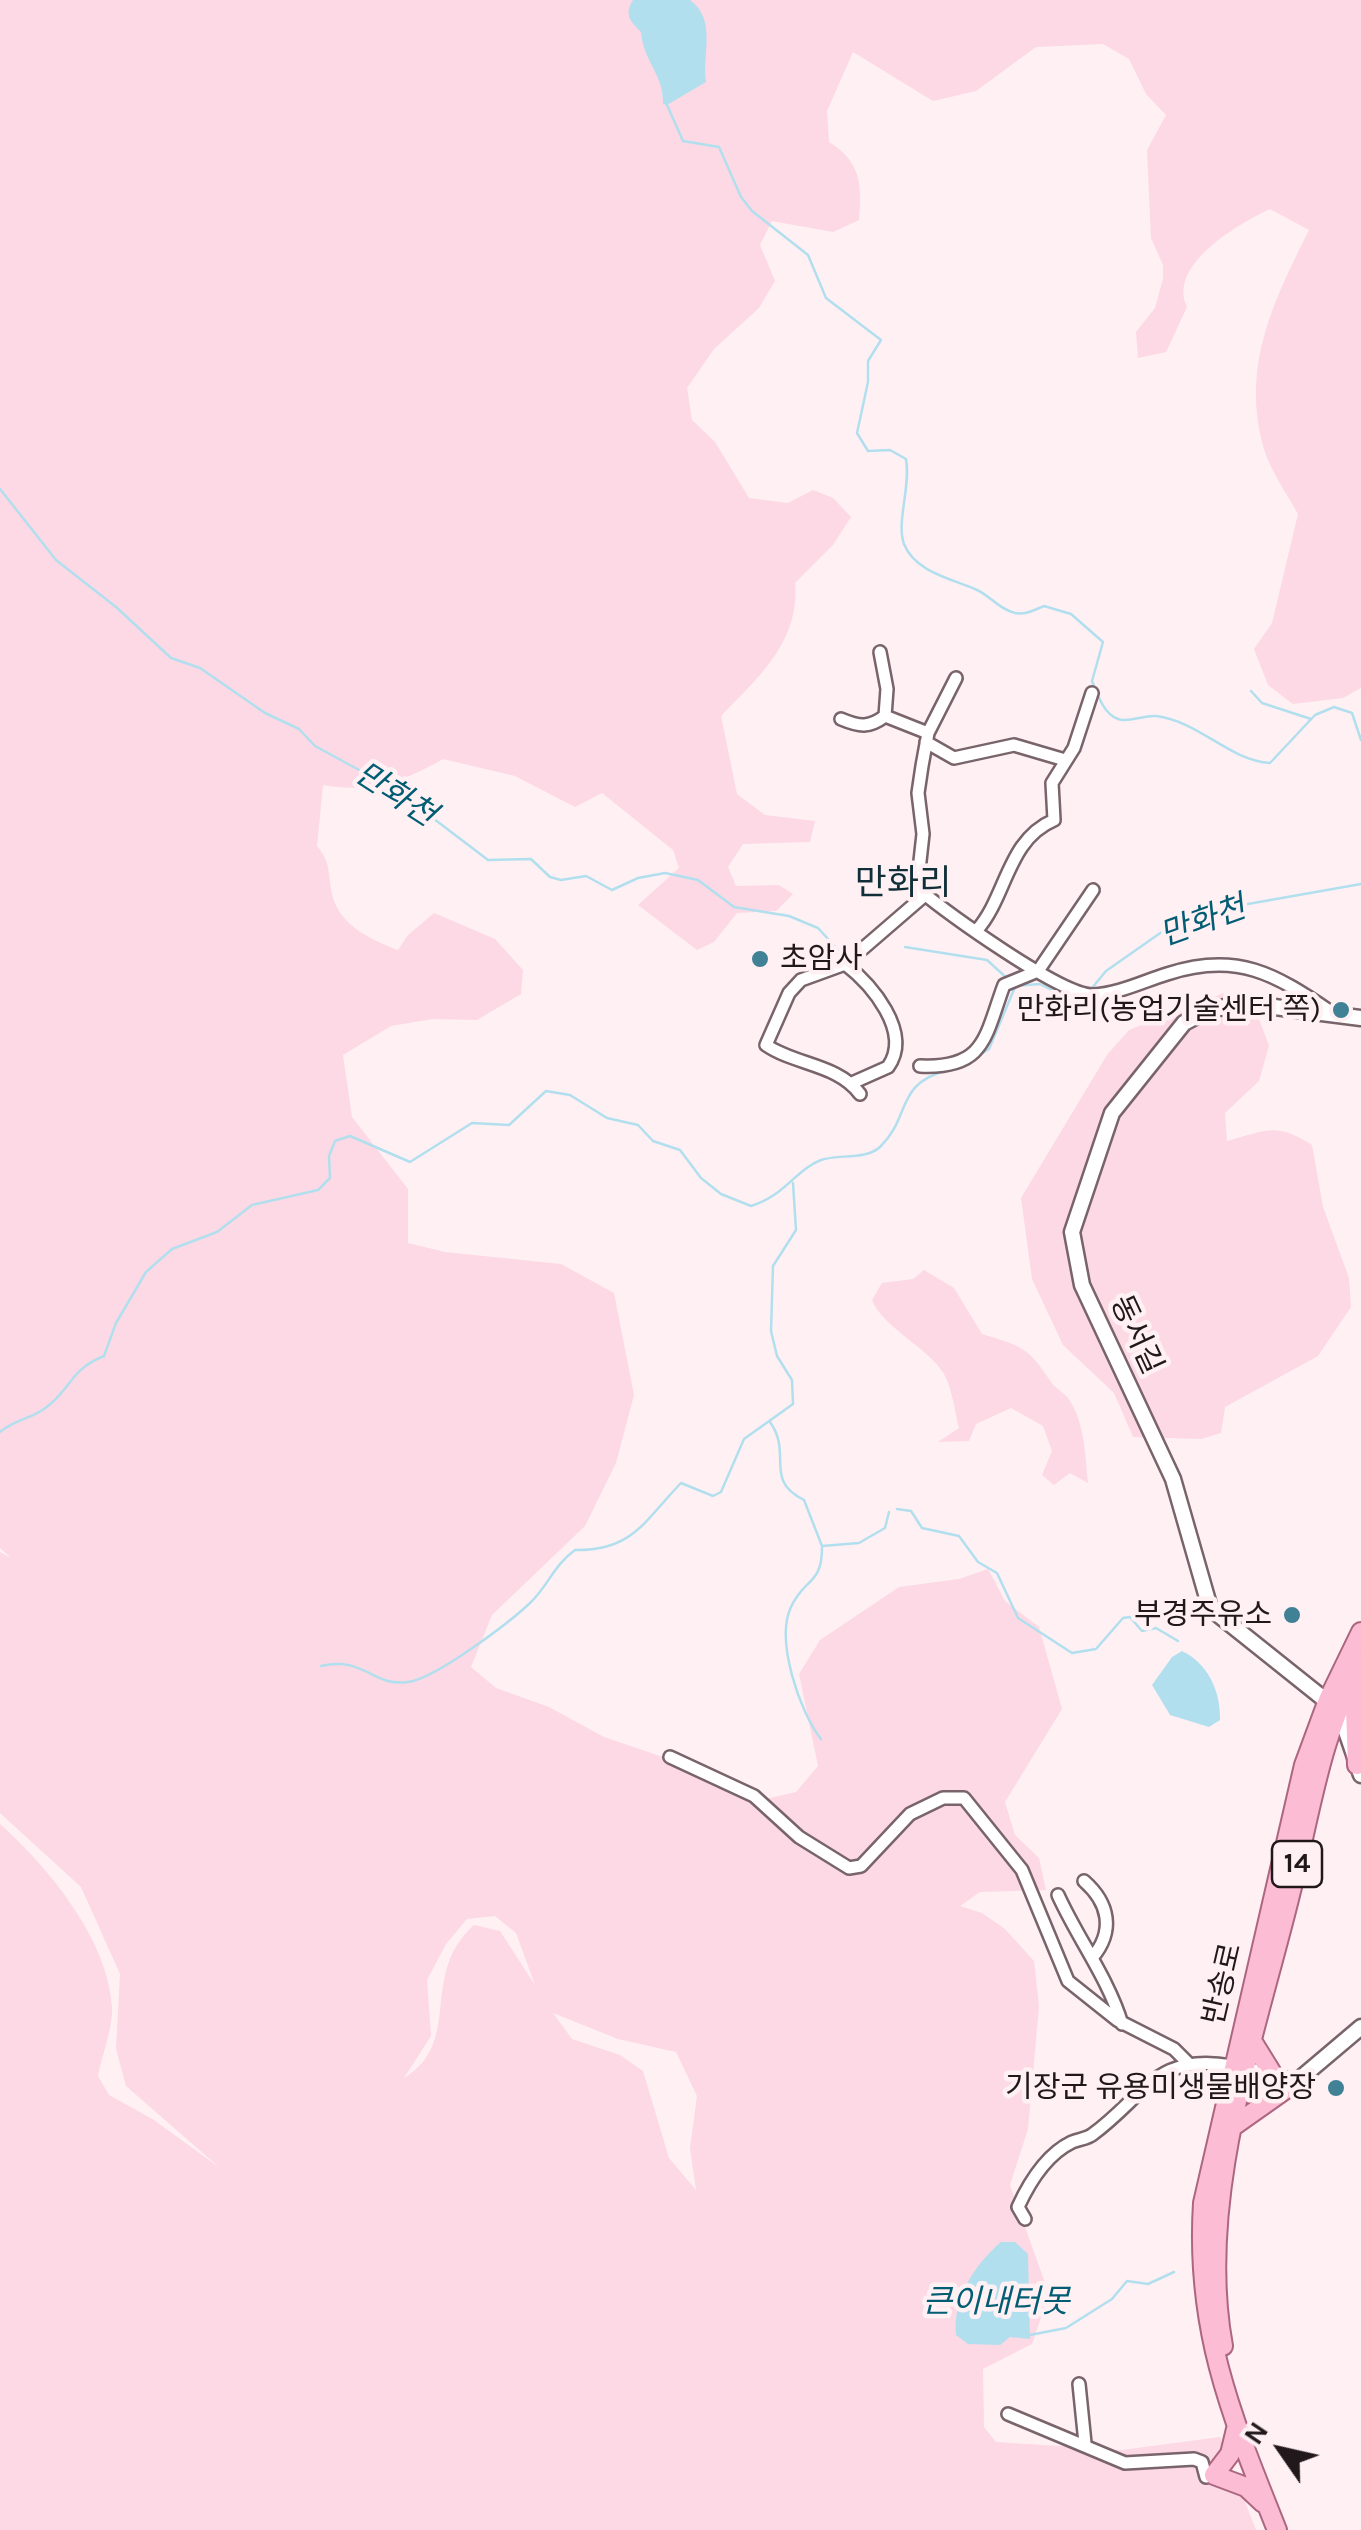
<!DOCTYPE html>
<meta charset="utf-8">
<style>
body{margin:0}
#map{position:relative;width:1361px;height:2530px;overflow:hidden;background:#fff0f4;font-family:Karla,sans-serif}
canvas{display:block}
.north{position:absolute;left:1231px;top:2400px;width:100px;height:100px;-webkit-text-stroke:8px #fff0f4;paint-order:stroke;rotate:304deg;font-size:28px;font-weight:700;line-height:40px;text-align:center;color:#20181b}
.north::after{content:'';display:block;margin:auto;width:35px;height:45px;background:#20181b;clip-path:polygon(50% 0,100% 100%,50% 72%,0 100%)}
</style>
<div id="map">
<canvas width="1361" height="2530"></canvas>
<div class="north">N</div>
</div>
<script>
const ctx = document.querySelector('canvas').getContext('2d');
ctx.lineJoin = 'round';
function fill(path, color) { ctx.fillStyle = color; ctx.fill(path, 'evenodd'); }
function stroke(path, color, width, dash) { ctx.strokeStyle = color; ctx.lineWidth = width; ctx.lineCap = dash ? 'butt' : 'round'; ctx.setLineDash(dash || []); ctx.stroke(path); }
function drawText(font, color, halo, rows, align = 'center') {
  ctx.font = font + ' Karla,"Noto Sans KR",sans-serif'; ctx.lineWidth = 9; ctx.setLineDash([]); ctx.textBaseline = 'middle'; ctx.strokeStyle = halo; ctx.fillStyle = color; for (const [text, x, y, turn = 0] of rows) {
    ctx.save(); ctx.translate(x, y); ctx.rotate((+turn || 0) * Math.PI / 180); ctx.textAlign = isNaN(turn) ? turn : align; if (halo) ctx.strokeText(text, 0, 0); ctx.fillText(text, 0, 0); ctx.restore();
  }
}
fill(new Path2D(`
 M0,0H1361V688L1343,698L1293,704L1268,685L1254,649L1272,623L1298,514C1287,494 1272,473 1265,452C1240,369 1272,304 1309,230L1270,209C1238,224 1167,265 1187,307L1166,352L1138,358L1136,332L1155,308L1163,279V265L1151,238L1147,150L1166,115L1146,94L1129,59L1103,44L1036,47L976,91L933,101L853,52L827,111L829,142C861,162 862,184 859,220L833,232L772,221L760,245L775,281L759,308L714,349L687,388L692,420L715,442L749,498L788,503L813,490L833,498L851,517L833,545L795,583C800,641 759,677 721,716L737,794L765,815L815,821L810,842L743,844L728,867L736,886L779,885L793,894L776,911L737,913L714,942L697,950L638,905L679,868L673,850L602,793L575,807L515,776L443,759C401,783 371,793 323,785L317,846C330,862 328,870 331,889C336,924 369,939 398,950L408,935L434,913L495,939L523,970L521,994L477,1020L433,1019L391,1026L343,1055L352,1117L408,1189V1243L445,1252L561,1264L614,1293L634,1395L616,1463L585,1526L492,1615L471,1667L496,1688L549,1707L604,1737L663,1757L716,1787L757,1801L796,1792L818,1766L799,1674L820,1640L899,1587L959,1579L988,1569L1005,1601L1039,1627L1062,1709L1005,1802L1015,1835L1039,1858L1046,1890L980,1892L960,1906L982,1913L1005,1929L1034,1961L1039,2006L1028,2129L1010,2185L1049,2294L1032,2344L983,2369L984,2427L996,2442L1122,2450L1220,2437L1256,2530H0V1824C48,1867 108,1939 112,2007C113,2028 102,2055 98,2076L109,2095L154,2120L220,2168L126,2086L116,2049L120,1974L81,1887L0,1813V1552L11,1558L0,1548ZM495,1916L516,1933L535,1985L500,1931L474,1925C418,1975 464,2042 404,2078L431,2036L427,1980L446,1944L467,1919ZM553,2013L618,2039L676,2052L697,2096L690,2148L696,2190L669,2158L643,2071L620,2055L572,2039Z
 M1224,993L1250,994L1269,1046L1259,1081L1225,1113L1227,1141C1265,1131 1275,1121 1312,1145L1323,1207L1349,1278L1351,1307L1318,1356L1225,1407L1221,1433L1201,1439L1133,1437L1114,1393L1063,1345L1032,1279L1021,1198L1107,1055L1129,1030Z
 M924,1270L954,1288L982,1334C1022,1346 1028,1347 1051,1382C1055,1388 1063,1392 1068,1398C1085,1422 1085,1455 1088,1483L1070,1473L1054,1485L1042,1475L1052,1451L1043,1426L1011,1408L976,1424L969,1441L938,1442L959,1428C955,1412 952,1388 944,1374C929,1348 883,1328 872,1300L882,1283L913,1279Z`), '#fcd9e4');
fill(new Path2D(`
 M633,0H690C717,20 702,53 706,82L667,105L663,104C664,75 643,61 641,32C630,21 624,15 633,0Z
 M1182,1651C1208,1663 1221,1692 1220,1720L1209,1727L1170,1715L1152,1685L1172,1657Z
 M1001,2242H1015L1028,2254L1030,2339L1010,2337L1000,2345L968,2344L956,2335C953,2299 973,2266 1001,2242Z`), '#b2dfee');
stroke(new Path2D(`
 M667,105L683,141L719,147L741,197L752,211L808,255L826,298L881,340L868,361V382L857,433L868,451L890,450L906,459C911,487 896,522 904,544C915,572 952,579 975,589C990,595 998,609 1015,613C1026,615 1034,610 1044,606L1071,614L1103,642L1092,681C1097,693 1104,715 1118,719C1128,723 1144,715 1156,716C1201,722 1228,760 1270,763L1315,715L1334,707L1352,713L1361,740
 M0,489L56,560L116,607L171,658L200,668L265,713L299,729L315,746L396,790L488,860L531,859L550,877L561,880L586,876L612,890L638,878L665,873L698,880L734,907L789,916L818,928L842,954
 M1251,691L1262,703L1311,719
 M905,947L987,960L1009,980
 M1014,986L1040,984L1073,1001L1085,999
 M1092,988L1106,971L1166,929L1214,910L1361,884
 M961,1066L989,1049L1015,987
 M770,1422C793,1454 763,1480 804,1500L822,1546L859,1543L885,1528L889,1512
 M0,1432C14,1420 30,1419 44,1409C72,1389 69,1370 104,1356L116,1323L146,1272L172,1249L217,1232L252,1205L318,1190L330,1178L329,1156L335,1141L350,1136L410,1162L472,1123L509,1125L546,1091L570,1095L607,1118L638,1125L653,1141L680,1150L701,1178L721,1194L751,1206C786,1195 795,1170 821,1160C839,1154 866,1160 880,1147C912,1116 894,1084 948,1070
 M897,1509L911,1511L922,1528L959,1536L978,1562L997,1573L1018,1618L1072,1653L1096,1649L1123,1618L1130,1617L1142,1631L1156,1628L1178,1641
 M321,1666C365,1656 372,1687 408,1682C435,1679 510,1622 530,1603C548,1586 554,1565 575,1550C633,1551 645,1520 681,1483L713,1496L721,1492L744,1439L793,1404L792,1380L777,1356L771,1331L773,1266L796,1230L793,1183
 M821,1739C800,1713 775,1640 791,1607C804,1578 822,1585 822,1548
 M1030,2335L1066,2328L1112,2299L1127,2281L1148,2284L1174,2272`), '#b2dfee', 2.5);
const minor = new Path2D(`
 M880,652L887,689L885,716L928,733
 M956,678L928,733L922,766L918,793L923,834L917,888C946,912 1060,995 1093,995C1118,994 1144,981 1167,974C1237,951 1275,974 1331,1012
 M841,719C860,727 869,728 885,716
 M926,742L954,758L1014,745L1065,760
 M977,930C1007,896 1007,840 1054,820L1052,783L1074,748L1092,693
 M845,964C871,984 913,1032 888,1067L852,1083
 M920,1066C986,1069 985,1036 1004,985L1038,971L1093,890
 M860,1094C838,1064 795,1065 766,1045L789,993L801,980L845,964L925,895
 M670,1757L754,1796L799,1837L849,1868L861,1866L910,1814L943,1798H964L1022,1870L1068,1981L1117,2020L1174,2049L1188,2063
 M1084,1881C1109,1903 1115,1931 1092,1958
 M1058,1895C1078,1939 1108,1978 1122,2024
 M1025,2219L1018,2207C1029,2183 1047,2154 1072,2142C1079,2139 1087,2139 1093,2134C1145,2096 1156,2052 1232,2066
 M1079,2384L1085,2443
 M1008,2414L1125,2463L1194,2459L1202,2462L1206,2477`);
const tertiary = new Path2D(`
 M1361,1018L1251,1004L1210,1009L1184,1023L1112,1113L1072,1232L1082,1285L1173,1479L1210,1608L1339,1711L1361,1775
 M1237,2067L1296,2082L1361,2027`);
const primary = new Path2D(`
 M1354,1681L1357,1765
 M1254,2044L1275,2078
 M1235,2125L1296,2082
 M1223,2346C1196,2200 1255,2037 1290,1895C1310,1816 1320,1734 1361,1662
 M1236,2429L1230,2454L1214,2475L1246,2487L1263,2503
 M1277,2530C1231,2415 1195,2329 1203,2203L1304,1765L1328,1700L1361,1632`);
stroke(minor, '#78646a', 16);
stroke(tertiary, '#78646a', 19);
stroke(primary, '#ac6680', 22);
stroke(minor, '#fff', 11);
stroke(tertiary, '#fff', 14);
stroke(primary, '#fbbcd4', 18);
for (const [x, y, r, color] of [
 [760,959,10,"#418195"],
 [1341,1010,10,"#418195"],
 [1292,1615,10,"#418195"],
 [1336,2088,10,"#418195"]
]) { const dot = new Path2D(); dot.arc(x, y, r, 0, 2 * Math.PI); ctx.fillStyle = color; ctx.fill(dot); stroke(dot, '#fff0f4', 4); }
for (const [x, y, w] of [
 [1297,1864,50]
]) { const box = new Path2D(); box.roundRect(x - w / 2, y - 23, w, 46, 8); ctx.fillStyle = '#fff0f4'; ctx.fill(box); stroke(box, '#20181b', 2.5); }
drawText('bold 28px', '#20181b', null, [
 ["14",1297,1864]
]);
drawText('30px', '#20181b', '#fff0f4', [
 ["초암사",780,959,"left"],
 ["만화리(농업기술센터 쪽)",1321,1010],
 ["부경주유소",1272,1615],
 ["기장군 유용미생물배양장",1316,2088]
], 'right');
drawText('30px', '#20181b', '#fff0f4', [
 ["동서길",1136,1335,65],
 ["반송로",1223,1984,-77]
]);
drawText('italic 32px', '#025d73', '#fff0f4', [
 ["만화천",395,795,33],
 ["만화천",1203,922,-20],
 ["큰이내터못",996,2303]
]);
drawText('35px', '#102f38', '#fff0f4', [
 ["만화리",903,884]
]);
</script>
